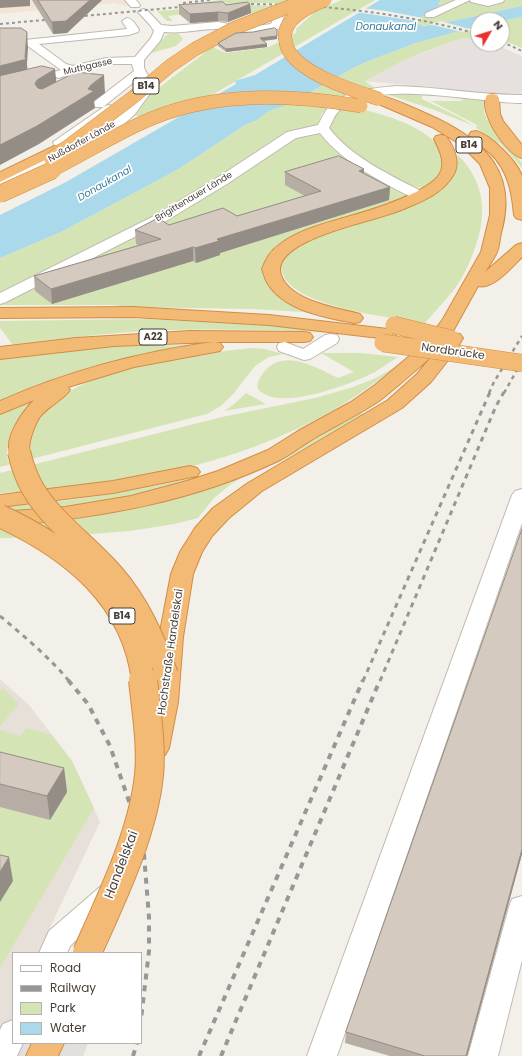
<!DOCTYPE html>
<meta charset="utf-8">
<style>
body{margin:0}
#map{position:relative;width:522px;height:1056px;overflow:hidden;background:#f3efe9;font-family:Poppins,sans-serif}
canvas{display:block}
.legend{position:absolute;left:12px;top:952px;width:130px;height:92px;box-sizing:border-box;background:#fff;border:1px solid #b5b2af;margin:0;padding:5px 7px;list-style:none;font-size:12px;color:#473f38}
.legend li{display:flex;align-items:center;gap:8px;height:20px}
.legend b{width:20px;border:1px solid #b5b2af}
.north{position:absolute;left:470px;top:12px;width:40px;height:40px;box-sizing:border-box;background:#fff;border:1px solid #b5b2af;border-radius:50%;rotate:51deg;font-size:11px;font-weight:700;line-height:16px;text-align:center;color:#473f38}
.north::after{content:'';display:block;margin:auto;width:14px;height:18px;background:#ea302a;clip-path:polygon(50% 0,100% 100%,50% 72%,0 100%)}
</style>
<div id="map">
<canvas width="522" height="1056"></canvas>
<ul class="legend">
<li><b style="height:5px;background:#fff"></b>Road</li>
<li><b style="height:5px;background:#979797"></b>Railway</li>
<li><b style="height:11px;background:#d5e4b5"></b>Park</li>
<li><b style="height:11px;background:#aad9eb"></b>Water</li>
</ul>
<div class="north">N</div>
</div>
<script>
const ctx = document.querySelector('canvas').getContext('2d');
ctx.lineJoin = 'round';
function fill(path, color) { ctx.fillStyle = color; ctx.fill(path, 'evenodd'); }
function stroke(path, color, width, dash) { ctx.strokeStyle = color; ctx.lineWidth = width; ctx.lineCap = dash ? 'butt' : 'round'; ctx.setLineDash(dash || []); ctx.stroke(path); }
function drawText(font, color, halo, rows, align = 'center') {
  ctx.font = font + ' Poppins,sans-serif'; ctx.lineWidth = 3.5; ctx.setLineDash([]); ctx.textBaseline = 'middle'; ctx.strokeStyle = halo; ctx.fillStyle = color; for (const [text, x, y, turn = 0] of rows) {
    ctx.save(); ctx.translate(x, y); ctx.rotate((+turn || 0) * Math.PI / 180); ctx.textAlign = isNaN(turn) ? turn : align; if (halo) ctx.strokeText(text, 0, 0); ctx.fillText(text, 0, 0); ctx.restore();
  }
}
fill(new Path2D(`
 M0,679L29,705L72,761L100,822L38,953H13V1043H88L83,1056H0Z`), '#e7e0d8');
fill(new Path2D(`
 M0,0H130L135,5L125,6L115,3L0,14Z`), '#f3e4d6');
fill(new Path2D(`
 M462,38L478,39V44H494L522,56V96L365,81L409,58Z`), '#e6e1de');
fill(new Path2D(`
 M220,0H296L287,3H254L180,5Z
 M342,0H375L205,99L143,117L125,114L212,47L226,53L269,47L296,33V29L316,11Z
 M440,0H522V6L430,26L420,25L414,23L420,17L440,5L438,3Z
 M245,5L281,6L254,16L247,11L200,12L168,16L173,21H167L157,11Z
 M522,17V48L502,40V21Z
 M478,26V33L470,36L478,37V39L462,38L421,53L401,62L365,81L382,93L422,92V99L459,117L474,126L432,109L383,93L352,107C379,113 422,124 439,147C452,164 433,195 412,186C396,177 333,145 330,128C328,121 331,111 332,104L322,113L318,123L322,135L329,144L342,154L409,196L327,225L265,268L319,313L253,309L131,307L113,305H0V258L61,232L177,170L245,125L257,120L269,111L290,104L351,69L366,62L416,43Z
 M177,32L183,39L176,46L151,53L166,35Z
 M427,94L485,101L484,112L487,120L522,163V168L502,145L476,128L477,125L431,101H460L464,99Z
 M458,155C488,186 487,219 472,256C467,268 461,281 453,291C444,302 434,312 425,323C395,318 287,307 282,270C280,258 293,248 303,243C315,237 328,233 340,229C365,221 390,213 415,202C425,198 435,194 444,187C457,178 455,168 458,155Z
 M147,319L283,326L328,332C269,330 209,328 149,331C104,333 58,339 13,345L0,328V321Z
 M139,343L151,346L197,345L0,403V358Z
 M252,348L265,349L283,354L269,357L255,366L234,393L221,406L207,414L0,467V414L37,398C24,416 3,437 8,462L31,456C30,451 28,444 29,438C31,429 38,419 44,412C76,379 119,370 162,361C192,356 221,351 252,348Z
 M321,353H361L398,357C390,362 383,367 375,372C352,384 277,413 258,389C256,383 260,377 264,372C284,347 317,368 338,378L354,372Z
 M397,366C377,381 356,397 335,409C235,467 114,488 0,493V473L222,417L315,398L350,388L374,379Z
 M246,393L266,404L224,411L233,405Z
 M360,413L363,414L296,453L273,465L265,464L231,484L214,498L198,518L174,524L130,531L53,537L0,538V527L52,522L114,512L294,451Z
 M200,476C137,502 67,508 0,513V506C68,503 134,491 200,476Z
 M3,688L19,704L0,726V691Z
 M26,728L52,735L72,761L94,808L0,968V730L21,736Z`), '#d5e4b5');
fill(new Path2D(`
 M13,1007V1043H88L83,1056H0V1035Z`), '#e2e0dd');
fill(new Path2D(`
 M380,0H441L438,3L440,5L414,22L423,26L434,25L522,6V17L502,21L478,20V26L416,43L366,62L351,69L290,104L269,111L257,120L245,125L177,170L61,232L0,258V215L66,182L236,84L235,81L255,75Z`), '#aad9eb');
fill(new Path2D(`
 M362,8L386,11L423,18L417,21L355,12Z
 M441,21L451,24L473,30L462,32L429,24Z`), '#f3efe9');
const minor = new Path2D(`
 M125,0H136L140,5L139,7H131Z
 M456,0H504L503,2L488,6L471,2L470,0L434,17H426L425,15L426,13Z
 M143,9L147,10L161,25L172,26L218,22L229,24L241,28L271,24L275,13H283L284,15L281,27C278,31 243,36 237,35C229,33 225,29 216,29C199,29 182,34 164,32L160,41L144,60V68L151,81V92L135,114L123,125L61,161L0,189V180L51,155L115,119L127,108L139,92L138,79L103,107H95L93,104L95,101L134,71L132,64H106L58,78L54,76L52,74L54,72L61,70L25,44L23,42L25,40L127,29L122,21L127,18C133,19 136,25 139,30L138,32L129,35L39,44L66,64L73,66L106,58L135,57L151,38L154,31L150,25L138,12Z
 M396,86C439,87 480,95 522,95V103C478,103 369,77 338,112C334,116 332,123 329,128C352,158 392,176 425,193L427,196L425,199L420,200L415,199C382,182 343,163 320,133L296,138L227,184L166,221L6,302L0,304V293L156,215L217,178L287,132L318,125C321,120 323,114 327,109C340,90 376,88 396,86Z
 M109,105L113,106L115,109L113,112L64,145H54L53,142L105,106Z
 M331,334L337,335L339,339L337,343L310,359L304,360L279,351L277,347L279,343L285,342L303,349L325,335Z
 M522,489V523L337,1056H307L512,495L515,491Z
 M110,883L119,886L123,893L119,900L70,946L67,953H39L49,931L101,886Z
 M522,896V960L498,1056H468L509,907L512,899Z
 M13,1020V1043H23L17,1056H0V1030L3,1024Z`);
const highway = new Path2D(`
 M492,94L497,95L499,98L500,114L503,121L522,145V158C507,155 477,111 487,95Z
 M379,95C398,100 418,110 436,118C486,142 518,174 501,233C499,240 500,247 496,254C493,260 489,266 485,272L516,245L522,243V257C512,267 493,290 478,286L452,333L460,334L463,338L456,350L431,382L402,408L262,491L229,518L212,536L202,552L193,574L183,637L178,702L169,748L165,755L156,757L147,755L143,748L152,702L159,637L171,574L180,552L195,528L213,508L248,483L388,400L417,374L432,356C415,371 397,387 379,401C358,415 335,426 313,439C302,445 292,454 280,460C193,502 96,519 0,526V512L65,507L131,496L187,481L218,471L268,450L298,431L351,402L375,385L425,343L443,319L481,252L490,215V188L480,164L460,144L432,127L374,102L372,99L374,96Z
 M476,131C491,135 517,161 522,176C522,185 522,209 522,220L516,218L514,215C512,192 508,170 490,153C483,147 474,142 469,135L471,132Z
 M441,135L446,136C456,150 462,166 450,180C439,195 420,202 404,209C391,214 377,218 363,222C344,228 271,246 281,275C290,301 337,308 360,314L363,318L360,322L354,323C325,317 285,311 268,284C265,280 264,274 262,269C266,259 270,251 279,245C299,229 327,223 350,216C372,210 395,202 416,192C425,187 437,181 441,171C445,160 439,149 434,139L436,136Z
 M73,137L78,138L80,141L78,144L0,182V172Z
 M133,307L269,315L388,329L394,330L397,334L394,338L388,339L269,325L133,317L0,318V308Z
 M190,331L304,332L310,333L313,337L310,341L304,342H215L220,343L223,347L220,351L134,367L68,387L70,390C62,401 48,406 39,418C35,425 32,433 30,441C29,447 30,451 26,456L19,458L12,456C1,441 23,411 34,400L0,414V401C68,371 139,352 213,342L114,346L0,359V347L76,338Z
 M190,466L197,468L200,472L197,476L113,493L0,507V495L113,481Z
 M32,1043H64L58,1056H26Z`);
stroke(minor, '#c1b9af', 2);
stroke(highway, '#d28d45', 2);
fill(minor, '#fff');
fill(highway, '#f3ba75');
stroke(new Path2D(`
 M183,3L210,0
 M239,4C321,4 399,12 478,34
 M73,17L191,6
 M0,24L55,19
 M502,42L522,51`), '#979797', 2, [3, 3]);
stroke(new Path2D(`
 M489,393L494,382L522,336
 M504,393L522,361`), '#979797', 2.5, [4, 4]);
stroke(new Path2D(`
 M0,616C24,636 49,657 69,681
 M363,681L490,392
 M380,681L496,406L504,392`), '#979797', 3, [5, 5]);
stroke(new Path2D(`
 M68,680L88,704L110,746L143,842L149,917V951L141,1019
 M133,1056L137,1043
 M199,1056L363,680
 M221,1056L380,680`), '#979797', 4, [6, 6]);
const highwayBridgeFar3 = new Path2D(`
 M325,0C310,6 283,18 285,38C286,41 286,45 287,47C297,73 354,91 379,99
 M51,159L132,98L170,66L195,49L235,28L306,0
 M50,171C85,154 118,132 153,118C219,91 292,95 361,106`);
const highwayBridgeFar2 = new Path2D(`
 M0,194L53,170
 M394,325L452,339
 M383,343L522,363`);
const highwayBridgeFar1 = new Path2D(`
 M19,452C22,465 26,477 33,489C53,523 89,546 114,576C139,605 154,640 167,675
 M0,516C71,549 133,598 143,681`);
const highwayBridge = new Path2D(`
 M87,953C111,899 143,834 149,775C152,746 146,709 143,680`);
stroke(highwayBridgeFar3, '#d28d45', 14, []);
stroke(highwayBridgeFar2, '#d28d45', 18, []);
stroke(highwayBridgeFar1, '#d28d45', 24, []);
stroke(highwayBridge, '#d28d45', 30, []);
stroke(highwayBridgeFar3, '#f3ba75', 13);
stroke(highwayBridgeFar2, '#f3ba75', 17);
stroke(highwayBridgeFar1, '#f3ba75', 22);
stroke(highwayBridge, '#f3ba75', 28);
fill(new Path2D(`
 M32,0H102L67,33L53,34Z
 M250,4L251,13L228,22L218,21L190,23L179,14V5Z
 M277,30V39L264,41L267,44V47L226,52L218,46V43L253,32Z
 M285,172L364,173L390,187L389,200L220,253V255L196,263L193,261L52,304L35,291L34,276L139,245L136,244L135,230L169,225L237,216L305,196L285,185Z
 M522,529V854L467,1056H390L345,1043L346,1032Z
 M0,752L64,768L67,792L50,820L0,807Z`), '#b6aea4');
fill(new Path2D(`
 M0,0H30V6L0,8Z
 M90,0H102L67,33L53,34L52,22Z
 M250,4L251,13L228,22V13Z
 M218,12V21L190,23V14Z
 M27,32L28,48L27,64L28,76L0,83V66Z
 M277,36V39L260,41V38Z
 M267,44V47L226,52V49Z
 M55,69L57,87L39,97L35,84L37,80Z
 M104,75L105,93L94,101L95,108L39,144L0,165V145L88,89L91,85Z
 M364,169L363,183L359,171Z
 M390,187L389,200L220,253V255L196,263L195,248L217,239Z
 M193,247V261L52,304L51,289Z
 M64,768L67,792L50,820L47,796Z
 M522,849V854L467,1056H466Z
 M9,857L13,881L0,902V872Z`), '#948d86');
const building = new Path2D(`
 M38,0H90L66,21L52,22Z
 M223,2L226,5L247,2L250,4L228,13L218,12L190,14L179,5Z
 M0,28H21L27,32L25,58L27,59L0,66Z
 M275,28L277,30V36L260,38L267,44L226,49L218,43L236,33L253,32Z
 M42,66L55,69L37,80L35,84L38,88L42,89L76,72L104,75L91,85L88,89L94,91L37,126L0,145V76Z
 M339,156L364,169L359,171L390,187L217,239L219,241L195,248L193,247L51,289L34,276L161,239L135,230L158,218L169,225L223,208L237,216L321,191L285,172Z
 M522,529V849L466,1056H425L346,1032Z
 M0,752L64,768L47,796L0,784Z
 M0,855L9,857L0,872Z`);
fill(building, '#d4cabf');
stroke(building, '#948d86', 1);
drawText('9px', '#473f38', '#fff', [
 ["Muthgasse",88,67,-13],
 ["Nußdorfer Lände",82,142,-29],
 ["Brigittenauer Lände",194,197,-31]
]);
drawText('italic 10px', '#357c9c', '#fff', [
 ["Donaukanal",386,27],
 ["Donaukanal",105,184,-30]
]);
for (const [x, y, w] of [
 [146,86,26],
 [469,145,26],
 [153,337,28],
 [122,616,26]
]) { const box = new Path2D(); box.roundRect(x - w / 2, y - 8, w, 16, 3); ctx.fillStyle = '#fff'; ctx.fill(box); stroke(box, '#473f38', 1); }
drawText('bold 10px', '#473f38', null, [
 ["B14",146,86],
 ["B14",469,145],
 ["A22",153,337],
 ["B14",122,616]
]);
drawText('11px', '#473f38', '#fff', [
 ["Nordbrücke",453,352,8],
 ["Hochstraße Handelskai",171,652,-82]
]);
drawText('13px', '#473f38', '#fff', [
 ["Handelskai",122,865,-69]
]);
</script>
